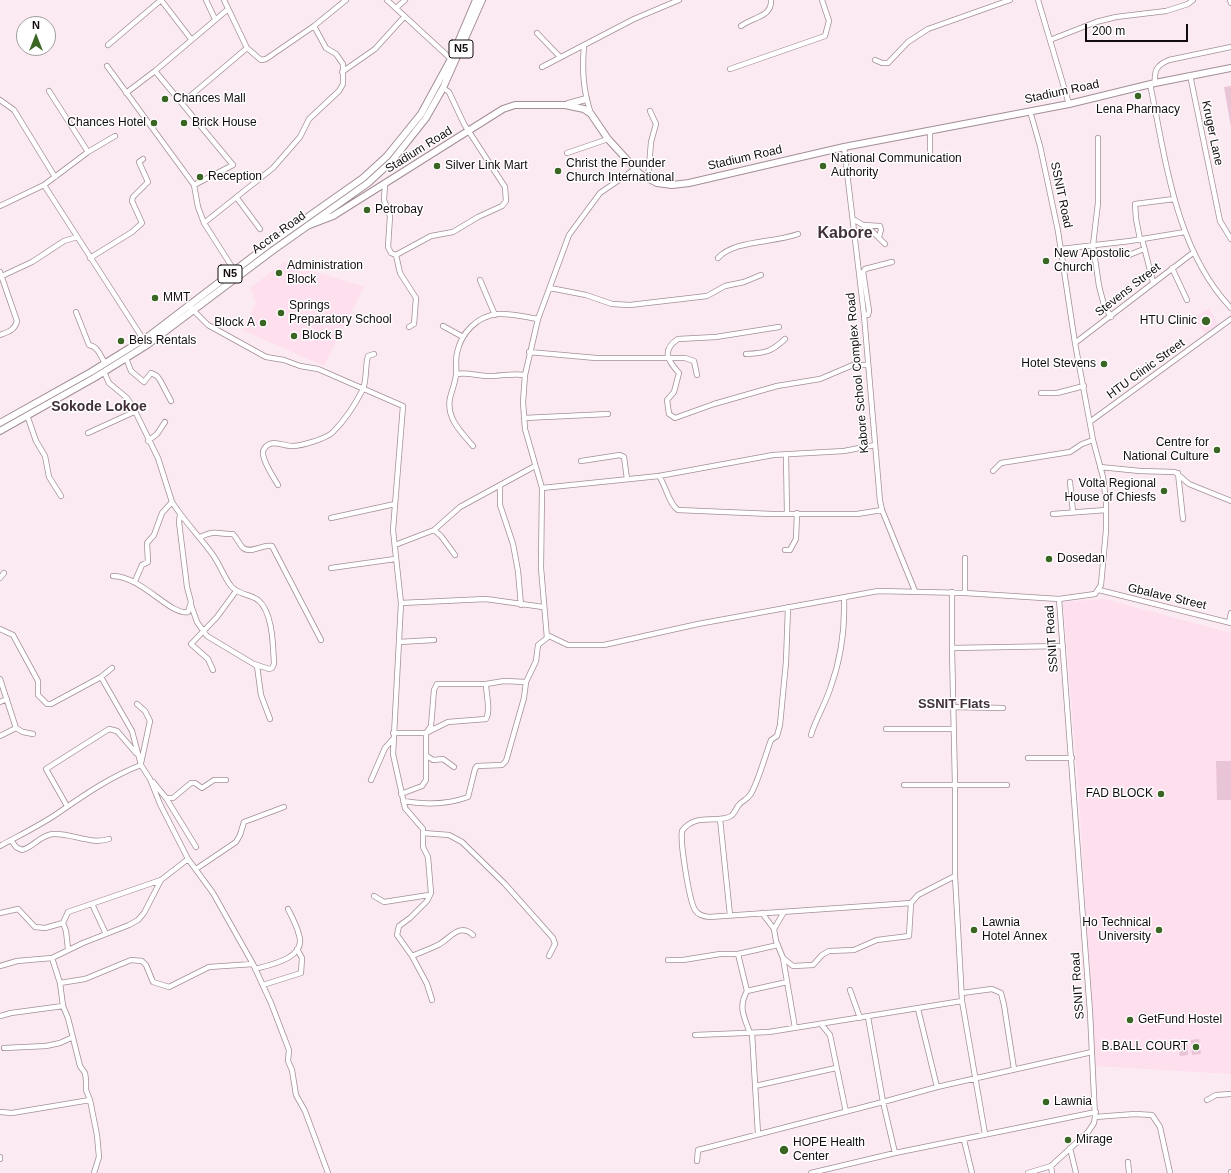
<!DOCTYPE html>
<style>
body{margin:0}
#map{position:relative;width:1231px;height:1173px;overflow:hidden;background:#fceaf3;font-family:Arial,sans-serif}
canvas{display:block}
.north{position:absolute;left:16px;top:16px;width:40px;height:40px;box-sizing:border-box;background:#fff;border:1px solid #a19e9f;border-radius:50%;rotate:0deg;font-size:11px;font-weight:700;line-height:16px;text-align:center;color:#130c0f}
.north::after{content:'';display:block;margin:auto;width:14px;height:18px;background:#3a6522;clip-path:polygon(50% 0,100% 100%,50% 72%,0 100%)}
.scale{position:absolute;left:1085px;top:24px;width:103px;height:18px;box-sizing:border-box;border:2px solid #130c0f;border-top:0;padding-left:5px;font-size:12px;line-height:14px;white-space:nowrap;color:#130c0f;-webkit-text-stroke:3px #fff;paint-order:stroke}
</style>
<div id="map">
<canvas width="1231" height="1173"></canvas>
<div class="north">N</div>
<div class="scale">200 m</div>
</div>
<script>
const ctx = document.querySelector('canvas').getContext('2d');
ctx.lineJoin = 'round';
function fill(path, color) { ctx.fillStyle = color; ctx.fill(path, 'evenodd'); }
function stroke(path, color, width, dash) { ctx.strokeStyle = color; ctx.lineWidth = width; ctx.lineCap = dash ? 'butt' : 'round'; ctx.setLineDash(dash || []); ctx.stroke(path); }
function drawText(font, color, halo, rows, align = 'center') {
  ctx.font = font + ' Arial,sans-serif'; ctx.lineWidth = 3; ctx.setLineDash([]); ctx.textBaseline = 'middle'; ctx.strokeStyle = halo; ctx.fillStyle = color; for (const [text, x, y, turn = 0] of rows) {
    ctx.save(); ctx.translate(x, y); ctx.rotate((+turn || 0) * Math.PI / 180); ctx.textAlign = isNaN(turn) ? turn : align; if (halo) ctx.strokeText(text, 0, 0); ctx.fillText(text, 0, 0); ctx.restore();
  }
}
fill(new Path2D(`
 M284,262L364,287L324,366L242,330L256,303L250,288Z
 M1209,309L1219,325L1206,334L1193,317Z
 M1104,599L1231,633V1074L1095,1066L1079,795L1063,602Z`), '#fddfee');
fill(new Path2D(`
 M1231,86V127L1224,87Z
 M1216,761H1231V800H1217Z
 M1199,1039L1201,1054L1192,1055L1191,1040Z
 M1187,1042L1188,1055L1180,1056L1178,1043Z`), '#e9c4d7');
const minor = new Path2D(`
 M161,0L191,39
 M206,0L215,19
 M224,0L247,48L261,60L266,59L314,26L346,0
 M387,0L451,59
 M1038,0L1069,104
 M1230,0L1231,3
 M396,8L405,0
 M741,26C753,17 772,17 771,0
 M537,33L560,57
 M1050,40L1096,22L1116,17L1166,11L1188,4L1193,0
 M108,45L161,0
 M584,45C582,70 583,90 591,114
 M875,60L882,63H888L908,42L928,29L1010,0
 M107,66L194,185L198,207L204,223L234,270
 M542,67L634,19L679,0
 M730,69L825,36L829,21L822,0
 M155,71L233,165L194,185
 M342,72L375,49L404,17
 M1190,75L1220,221L1231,239
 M1155,83C1154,70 1157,65 1169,60L1231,47
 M1150,84C1166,160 1175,249 1231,308
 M49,91L88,152
 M126,93L155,71L227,10
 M0,100L14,110L55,177
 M182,103L247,48
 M930,131V159
 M1098,138V203L1093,245L1099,286L1104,305L1111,317
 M844,147L864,315L880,501L882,510L915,591
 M567,153L608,139
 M648,179L651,142L656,124L650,111
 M385,184L384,200L390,216L388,247L391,253L396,255
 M44,185L145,342
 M237,198L260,229
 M0,206L44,185L88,152L115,136
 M853,219L871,230L885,244
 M204,223L273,168L300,137L309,119L339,91L343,84V64L336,54L326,48L314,26
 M863,225L880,226L881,230L879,237
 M1140,239L1136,219L1135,204L1174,199
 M1142,239L1153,282
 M1061,249L1130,241L1185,232
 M396,255L431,236L453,232L478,217L502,206L506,201L505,187L464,124L449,92L443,88
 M396,255L400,273L416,298L414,324L409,327
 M1129,255L1144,249
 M90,258L132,232L142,223L132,201L133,197L148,182L139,162L143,159
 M718,258C734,240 774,243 798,234
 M1172,268L1187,300
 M0,272L17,321C15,330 8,332 0,335
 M2,276L32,262L64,241L77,237
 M480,280L495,315
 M550,288L586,295L612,304L630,305L707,296L725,286L744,282L761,275
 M188,305L208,325L266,357L284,360L300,366L318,369L403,406L393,530L401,603L393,754L405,808L423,829V847L428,857L431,893L427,901L410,918L399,926L397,935L412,956L427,984L432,1000
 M76,312L89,345C99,347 100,356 105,363
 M864,315H868L869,311L863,272L865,269L892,262
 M443,326L463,337
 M779,327L716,337L678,339C661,350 668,361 679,373L674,392L667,400L669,414L675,418L714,404L777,386L820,379L853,365H868
 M1075,343L1194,252
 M529,352L596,358H685L694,361L697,375
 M746,354C766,353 771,352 785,339
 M126,358L131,371L144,382L151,373L157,376L160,380L171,401
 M104,372L109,383L127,398L134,409L158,458L172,502C184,521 200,537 213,555C220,565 224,577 231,586C238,595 250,594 258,600C273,612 273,646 274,664L272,668L269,669L254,664
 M457,374C467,372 478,376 489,376C502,376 511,373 525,375
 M1041,393H1057L1084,386
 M27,415L36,441L45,456L49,477L61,496
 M524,418L608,414
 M1091,421L1231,319
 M88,433L134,412
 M148,441L157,434L165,422
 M473,446C461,432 446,418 450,398C452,390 455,383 456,375C457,367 455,360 457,353C461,333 477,316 498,314C511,313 525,317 538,319
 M786,455L787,513
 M581,461L620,455L624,457L627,479
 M1100,467L1140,471L1175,472L1189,484L1231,501
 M993,471L1001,463L1070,452L1082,444L1093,440
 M1178,473L1183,519
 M659,476C666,486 669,504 678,510L772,514H857L882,510
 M1070,482L1073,512
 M278,485C274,478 259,456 264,449C271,438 282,446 292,446C301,446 326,439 333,432C344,421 356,403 363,389C367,379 365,366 368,356L374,354
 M500,485V505L513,544L518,571L521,605
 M542,488L659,476L773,455L844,451L875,445
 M1053,514L1106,510
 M331,518L395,504
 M434,530L441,536L455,555
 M200,537C217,529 217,535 233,534C237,538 239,544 243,548C251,554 263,544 272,546L321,640
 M395,545L434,530L460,507L535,466
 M785,550H790L796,539L797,513
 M331,568L395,559
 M113,576C143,577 169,615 188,612L191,602L187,587L179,522L180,514
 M0,578L4,573
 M135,581L142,565L148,562L147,543L154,535L162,513L172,502
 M1099,590L1231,623
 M952,592V648
 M965,593V558
 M401,603L486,599L543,607
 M191,605L197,622L207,636L257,666L261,695L270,719
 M788,607L786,662L780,725L777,736L771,740C766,753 757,786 750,795C747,800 741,801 738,806C736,809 734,814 731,816C718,824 695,812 682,831C680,842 689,900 695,910C698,915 703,916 709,917L911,903
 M1229,622L1231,613
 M0,629L13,635L38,681V695L47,704H51L101,677L112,668
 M547,635L568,645H604L698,624L878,591L965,593L1059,599
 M399,642L434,640
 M213,670L208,659L191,644L217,617L236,591
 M101,677L132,731L141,765L150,779L160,804L188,859L213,893L253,964L271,1003L289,1050L288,1061L292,1070L296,1095L305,1111L328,1173
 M0,679L16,728L23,732L33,734
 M0,702L7,699
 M137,704L145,711L150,721L141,763
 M953,707L1003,708
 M886,729H954
 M393,733H426L448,722L486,719C491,711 486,694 486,684L504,681L526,682L536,661L538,645L547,638L541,568L542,488L525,429L523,402L525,375L538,319L569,235L600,193L635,169
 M811,735C816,718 826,703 831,686C841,658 845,628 844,598
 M0,736L16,728
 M427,756L433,760L443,759L454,767
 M1028,758H1072
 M371,780L385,748L392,740
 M153,782L166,798L196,847
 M904,785H1007
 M401,794L422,786L426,780V733L431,726L434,690L437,684H486
 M166,798H173L191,783H195L202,788L214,780H226
 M403,801C426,805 446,805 468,797L475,769L477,766L502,765L506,761L524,698L526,682
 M67,806L46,769L109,729L117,731L136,753
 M720,819L730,915
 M423,833L449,835L462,842L505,884L553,938L555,944L549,956
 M11,840L16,847L22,850C34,847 40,835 53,834C72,833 91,845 109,839
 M0,846C20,835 43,824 61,811C87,793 112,776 141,765
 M196,869L236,842L240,835L244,822L284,807
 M374,896L384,902L429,895
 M92,904L106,934
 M784,912L774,929L776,941L783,958L795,1028
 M0,913L18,909L35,927L45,928L63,923
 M762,913L774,929
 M68,949L66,931L63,923L68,912L161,880L188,859
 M738,954L747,991
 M412,956C421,952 430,949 438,945C450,939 459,922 473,935
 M52,958L60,983L63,1006L68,1018L80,1066L85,1073L86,1080V1090L90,1100L97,1135L99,1157L94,1173
 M783,958L793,966L813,965L822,955L829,951L854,950L877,940L909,936L911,903L918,895L955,876
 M668,960H683L720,954H738L778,945
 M0,966L17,961L52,958L83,943L129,925L138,920L144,913L161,880
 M255,969C270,965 307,958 299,935C297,926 292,917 288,909
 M60,983L85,979L131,960L142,961L146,965L153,982L169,987L209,967L253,964
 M263,985L301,973L302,958L297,949
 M850,990L860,1018
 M962,993L992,989L1001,993L1004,1005L1014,1069
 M918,1009L937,1087
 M0,1016L11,1013L63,1006
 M821,1024L830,1035L846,1112
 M750,1033C744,1017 738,1007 747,991L787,982
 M752,1033L758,1134
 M695,1035L769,1032L962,1001
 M4,1048L46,1046L60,1043L73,1037
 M755,1086L836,1068
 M1207,1100L1216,1095L1231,1094
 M0,1112L12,1113L90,1100
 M1095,1117L1135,1114L1152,1115L1160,1127L1170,1173
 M985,1134L962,1001L955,876V785L952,648L1063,646
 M964,1140L972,1173
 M1070,1148L1076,1173
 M895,1153L883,1102L937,1087L1092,1052
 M0,1157V1159
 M697,1161L698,1150L883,1102L868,1017
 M1128,1162L1129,1173
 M1051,1166L1052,1173
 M811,1173L895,1153L1096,1112
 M1028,1173L1051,1166L1088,1132L1094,1123L1095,1117L1090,1012L1059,599L1095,594L1101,585L1106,530V501L1103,477L1093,440L1075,343L1058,231L1040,146L1030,111
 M1231,1173V1172`);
const major = new Path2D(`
 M568,104L586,99
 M307,226L333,216L503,109L515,105H565L584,109L591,114L608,139L640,174L657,183L672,185L689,183L844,147L1069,104L1155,83L1231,68
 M0,423L91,372L149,336L268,245L363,178L387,156L421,114L451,59L476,0
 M0,431L94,378L147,345L272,251L368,183L392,161L426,118L443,88L482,0`);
stroke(minor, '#a28e98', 6);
stroke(major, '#a28e98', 8);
stroke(minor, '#fff', 4.5);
stroke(major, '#fff', 6);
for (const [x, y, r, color] of [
 [1138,96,4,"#3a6522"],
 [165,99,4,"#3a6522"],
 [154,123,4,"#3a6522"],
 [184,123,4,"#3a6522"],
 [437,166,4,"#3a6522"],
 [823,166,4,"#3a6522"],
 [558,171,4,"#3a6522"],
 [200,177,4,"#3a6522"],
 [367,210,4,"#3a6522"],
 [1046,261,4,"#3a6522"],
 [279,273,4,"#3a6522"],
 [155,298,4,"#3a6522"],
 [281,313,4,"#3a6522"],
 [1206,321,5,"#3a6522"],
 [263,323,4,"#3a6522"],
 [294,336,4,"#3a6522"],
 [121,341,4,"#3a6522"],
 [1104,364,4,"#3a6522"],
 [1217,450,4,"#3a6522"],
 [1164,491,4,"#3a6522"],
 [1049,559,4,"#3a6522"],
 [1161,794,4,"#3a6522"],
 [974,930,4,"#3a6522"],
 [1159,930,4,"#3a6522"],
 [1130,1020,4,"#3a6522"],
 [1196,1047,4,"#3a6522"],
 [1046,1102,4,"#3a6522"],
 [1068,1140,4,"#3a6522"],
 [784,1150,5,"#3a6522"]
]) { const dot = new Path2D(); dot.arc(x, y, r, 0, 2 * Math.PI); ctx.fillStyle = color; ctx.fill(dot); stroke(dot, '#fff', 1.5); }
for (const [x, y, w] of [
 [461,49,24],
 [230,274,24]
]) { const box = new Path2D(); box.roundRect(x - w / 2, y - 9, w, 18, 3); ctx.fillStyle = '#fff'; ctx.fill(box); stroke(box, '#130c0f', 1); }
drawText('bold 11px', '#130c0f', null, [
 ["N5",461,49],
 ["N5",230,274]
]);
drawText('12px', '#130c0f', '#fff', [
 ["Stadium Road",1062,92,-12],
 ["Kruger Lane",1212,133,78],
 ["Stadium Road",419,150,-32],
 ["Stadium Road",745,158,-13],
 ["SSNIT Road",1061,195,78],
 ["Accra Road",279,233,-36],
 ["Stevens Street",1128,290,-38],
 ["HTU Clinic Street",1146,369,-36],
 ["Kabore School Complex Road",858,373,-95],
 ["Gbalave Street",1167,597,13],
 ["SSNIT Road",1052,639,-94],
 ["SSNIT Road",1078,986,-94]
]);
drawText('12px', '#130c0f', '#fff', [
 ["Chances Mall",173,99],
 ["Lena Pharmacy",1138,110,"center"],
 ["Chances Hotel",146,123,"right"],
 ["Brick House",192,123],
 ["National Communication",831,159],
 ["Authority",831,173],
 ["Christ the Founder",566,164],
 ["Church International",566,178],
 ["Silver Link Mart",445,166],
 ["Reception",208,177],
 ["Petrobay",375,210],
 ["New Apostolic",1054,254],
 ["Church",1054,268],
 ["Administration",287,266],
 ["Block",287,280],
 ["MMT",163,298],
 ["Springs",289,306],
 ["Preparatory School",289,320],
 ["HTU Clinic",1197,321,"right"],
 ["Block A",255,323,"right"],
 ["Block B",302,336],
 ["Bels Rentals",129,341],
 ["Hotel Stevens",1096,364,"right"],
 ["Centre for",1209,443,"right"],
 ["National Culture",1209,457,"right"],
 ["Volta Regional",1156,484,"right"],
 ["House of Chiesfs",1156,498,"right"],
 ["Dosedan",1057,559],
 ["FAD BLOCK",1153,794,"right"],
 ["Lawnia",982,923],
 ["Hotel Annex",982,937],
 ["Ho Technical",1151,923,"right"],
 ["University",1151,937,"right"],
 ["GetFund Hostel",1138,1020],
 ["B.BALL COURT",1188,1047,"right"],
 ["Lawnia",1054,1102],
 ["Mirage",1076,1140],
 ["HOPE Health",793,1143],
 ["Center",793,1157]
], 'left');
drawText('bold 13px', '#413039', '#fff', [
 ["SSNIT Flats",954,704]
]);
drawText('bold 14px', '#413039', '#fff', [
 ["Sokode Lokoe",99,407]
]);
drawText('bold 16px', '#413039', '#fff', [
 ["Kabore",845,234]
]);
</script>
